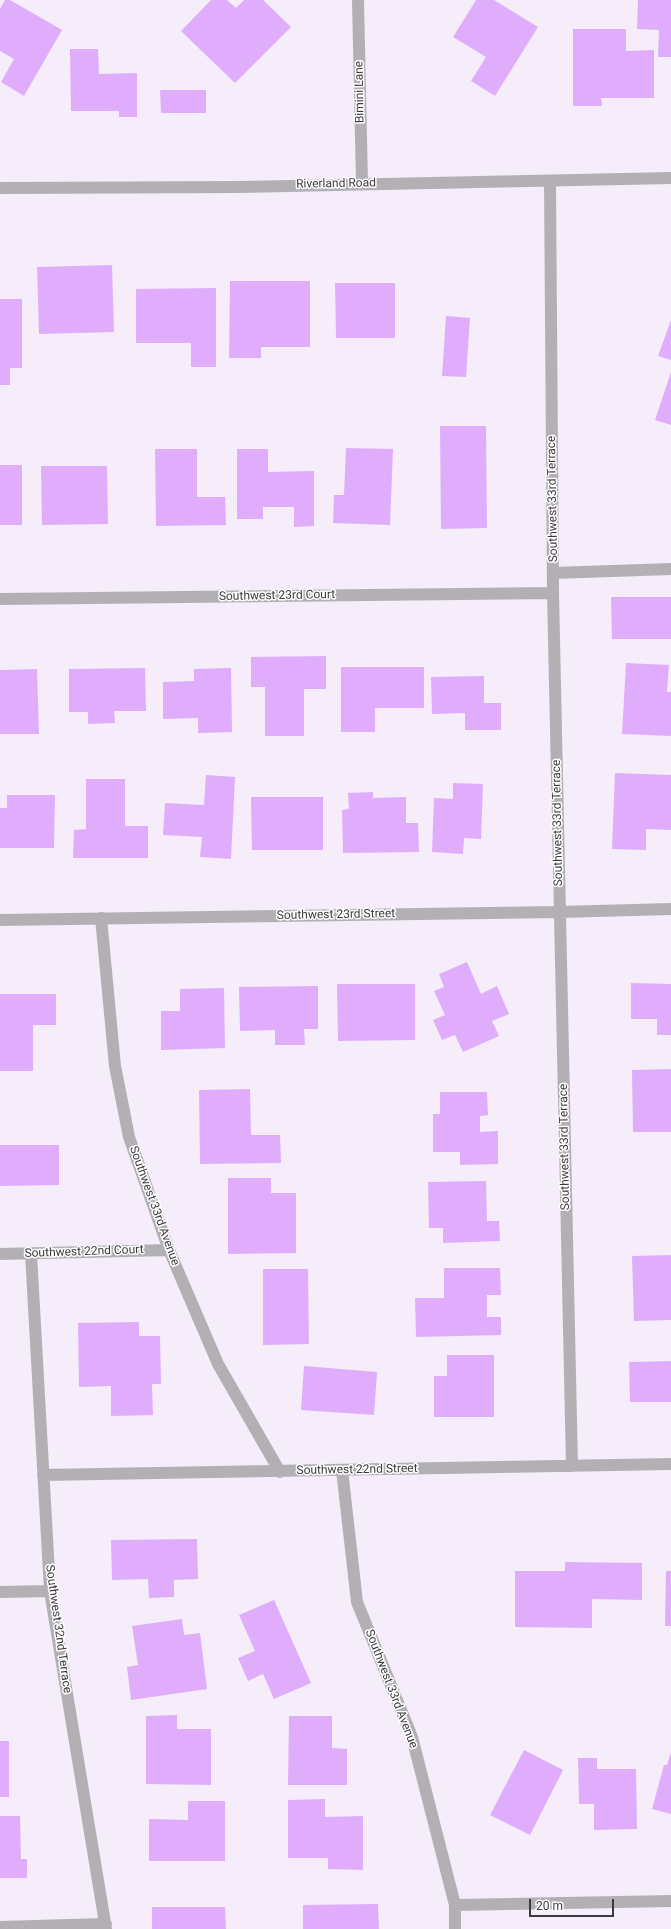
<!DOCTYPE html>
<style>
body{margin:0}
#map{position:relative;width:671px;height:1929px;overflow:hidden;background:#f5edfa;font-family:Roboto,sans-serif}
canvas{display:block}
.scale{position:absolute;left:529px;top:1899px;width:85px;height:18px;box-sizing:border-box;border:2px solid #3d3a3f;border-top:0;padding-left:5px;font-size:12px;line-height:14px;white-space:nowrap;color:#3d3a3f;-webkit-text-stroke:3px #fff;paint-order:stroke}
</style>
<div id="map">
<canvas width="671" height="1929"></canvas>
<div class="scale">20 m</div>
</div>
<script>
const ctx = document.querySelector('canvas').getContext('2d');
ctx.lineJoin = 'round';
function fill(path, color) { ctx.fillStyle = color; ctx.fill(path, 'evenodd'); }
function stroke(path, color, width, dash) { ctx.strokeStyle = color; ctx.lineWidth = width; ctx.lineCap = dash ? 'butt' : 'round'; ctx.setLineDash(dash || []); ctx.stroke(path); }
function drawText(font, color, halo, rows, align = 'center') {
  ctx.font = font + ' Roboto,sans-serif'; ctx.lineWidth = 3; ctx.setLineDash([]); ctx.textBaseline = 'middle'; ctx.strokeStyle = halo; ctx.fillStyle = color; for (const [text, x, y, turn = 0] of rows) {
    ctx.save(); ctx.translate(x, y); ctx.rotate((+turn || 0) * Math.PI / 180); ctx.textAlign = isNaN(turn) ? turn : align; if (halo) ctx.strokeText(text, 0, 0); ctx.fillText(text, 0, 0); ctx.restore();
  }
}
fill(new Path2D(`
 M5,0H10L62,30L24,96L1,82L14,59L0,51V9Z
 M211,0H227L236,8L244,0H263L291,27L235,83L181,31Z
 M476,0H494L538,27L495,96L471,81L486,57L453,37Z
 M638,0H671V57H658L659,30L637,29Z
 M573,29H626V51L654,50V98H601L602,106H573Z
 M70,49H98L99,74L137,73V117H119V111H71Z
 M160,90H206V113H161Z
 M112,265L114,332L39,334L37,267Z
 M230,281H310V347H261V358H229Z
 M335,283H395V338H336Z
 M216,288V367H191V343H136V289Z
 M0,299H22V368H10V385H0Z
 M446,316L470,318L466,377L442,376Z
 M671,320V360L658,356Z
 M671,372V425L655,420Z
 M440,426H486L487,528L441,529Z
 M346,448L393,449L390,525L333,523L334,495H344Z
 M155,449H197V497H225L226,525L156,526Z
 M237,449H268V472L314,471V526L294,527V507H263V519H237Z
 M0,465H22V525H0Z
 M41,466H107L108,524L42,525Z
 M611,597H671V639H612Z
 M326,656V689H304V736H265V687H251V657Z
 M626,663L669,665L667,692H671V736L622,734Z
 M341,667H424V708H375V732H341Z
 M145,668L146,711H114L115,723L88,724V712H69V669Z
 M231,668L232,732L198,733V718L163,719V682L194,681V669Z
 M37,669L39,734H0V670Z
 M484,676V703H501V730H465V713L432,714L431,677Z
 M615,773L671,775V830L646,829V850L612,849Z
 M206,775L235,777L231,859L200,857L202,837L163,835L165,803L204,805Z
 M86,779H125V826H148V858H73L74,830L86,829Z
 M453,783L483,784L481,839L464,838L463,854L432,852L434,798L453,799Z
 M373,792V798L406,797V823H418L419,852L343,853L342,810L349,809L348,793Z
 M7,795H55L54,848H0V808H7Z
 M251,797H323V850H252Z
 M467,962L481,994L497,986L509,1014L492,1021L499,1036L463,1052L455,1035L442,1040L433,1020L445,1015L434,991L444,987L439,974Z
 M631,983L671,984V1035H657V1019H631Z
 M337,984H415V1040L338,1041Z
 M318,986V1029H304L305,1045H275V1030L240,1031L239,987Z
 M224,988L225,1048L161,1050V1011H180V989Z
 M0,994H56V1025H33V1071H0Z
 M671,1069V1132H633L632,1070Z
 M250,1089L251,1135H280L281,1163L200,1164L199,1090Z
 M440,1092H487L488,1115L480,1116V1132L498,1131V1164L460,1165V1152H433V1114H440Z
 M0,1145H59V1185L0,1186Z
 M228,1178H271V1193H296V1253L228,1254Z
 M486,1181L487,1221H499L500,1241L443,1243V1228H429L428,1182Z
 M671,1255V1320L634,1321L632,1256Z
 M444,1268H500L501,1295H487V1317H501V1335L416,1337L415,1298H444Z
 M263,1269H308L309,1344L263,1345Z
 M139,1322V1336H160L161,1384H152L153,1415L111,1416V1386L79,1387L78,1323Z
 M447,1355H494V1417H434V1376H447Z
 M671,1361V1402H630L629,1362Z
 M304,1366L377,1372L374,1415L301,1410Z
 M197,1539L198,1579L174,1580V1597L149,1598L148,1579L112,1580L111,1540Z
 M565,1562L642,1563V1600L592,1599V1628L515,1627V1571H565Z
 M666,1571H671V1626H665Z
 M274,1600L311,1683L274,1699L263,1674L248,1681L238,1658L255,1651L239,1615Z
 M182,1619L184,1635L200,1633L207,1689L131,1700L127,1667L138,1665L132,1626Z
 M177,1715V1729H211V1785L146,1784V1716Z
 M289,1716H332V1748L347,1749V1785H288Z
 M0,1741H9V1797H0Z
 M524,1750L563,1770L530,1835L490,1815Z
 M671,1752V1814L652,1809L664,1765H667Z
 M578,1758H597V1769H636L637,1829L594,1830V1804H579Z
 M325,1799V1817L363,1816V1870L328,1869V1858H288V1800Z
 M188,1801H225V1861H149V1819L188,1820Z
 M0,1816H20L21,1859H27V1878H0Z
 M378,1904L379,1929H303V1905Z
 M152,1907H225L226,1929H152Z`), '#e0adfd');
stroke(new Path2D(`
 M358,0L362,183
 M550,181L553,593L572,1466
 M0,188L240,187L671,178
 M553,573L671,569
 M0,599L553,593
 M101,918L115,1066L129,1137L169,1250L218,1364L280,1472
 M0,920L559,912L671,909
 M0,1254L169,1250
 M31,1254L50,1591L106,1929
 M342,1470L357,1602L412,1737L455,1905V1929
 M43,1475L671,1464
 M0,1592L50,1591
 M455,1905L671,1901
 M0,1927L106,1924`), '#b3b0b5', 12);
drawText('12px', '#3d3a3f', '#fff', [
 ["Bimini Lane",360,92,-91],
 ["Riverland Road",336,184,-1],
 ["Southwest 33rd Terrace",553,499,-91],
 ["Southwest 23rd Court",277,596,-1],
 ["Southwest 33rd Terrace",558,823,-91],
 ["Southwest 23rd Street",336,915,-1],
 ["Southwest 33rd Terrace",565,1147,-91],
 ["Southwest 33rd Avenue",154,1206,70],
 ["Southwest 22nd Court",84,1252,-2],
 ["Southwest 22nd Street",357,1470,-1],
 ["Southwest 32nd Terrace",58,1629,82],
 ["Southwest 33rd Avenue",391,1689,69]
]);
</script>
